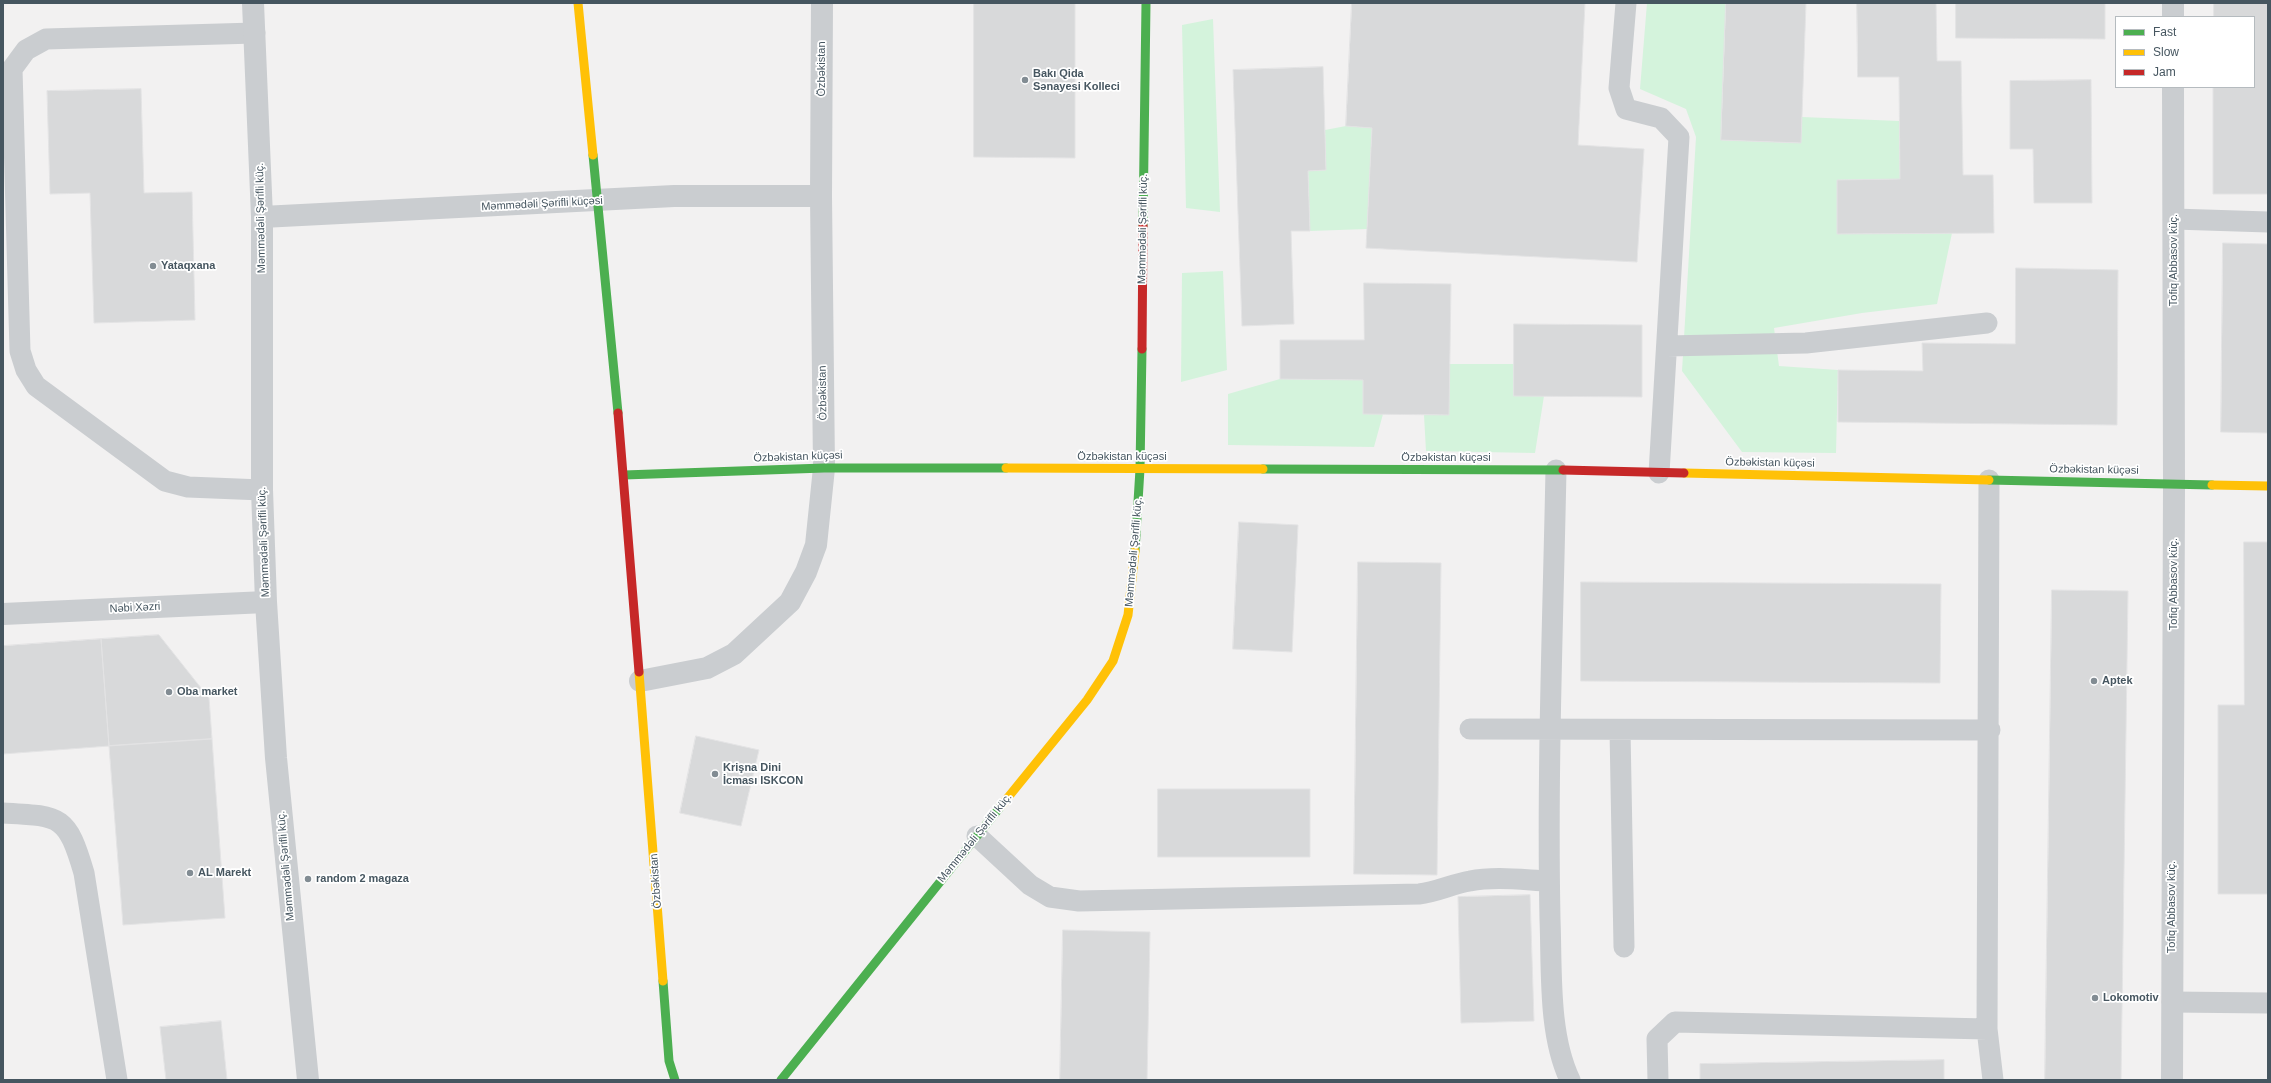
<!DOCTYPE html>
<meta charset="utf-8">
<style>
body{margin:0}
#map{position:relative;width:2271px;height:1083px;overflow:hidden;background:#f2f1f1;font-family:Arial,sans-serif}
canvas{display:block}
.frame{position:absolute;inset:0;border:4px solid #465660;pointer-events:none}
.legend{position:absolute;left:2115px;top:16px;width:140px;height:72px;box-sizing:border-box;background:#fff;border:1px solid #b5bbbf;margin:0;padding:5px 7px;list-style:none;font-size:12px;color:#465660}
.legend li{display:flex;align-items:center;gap:8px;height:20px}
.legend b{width:20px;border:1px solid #b5bbbf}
</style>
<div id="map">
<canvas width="2271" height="1083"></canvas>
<div class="frame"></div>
<ul class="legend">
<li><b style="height:5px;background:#4caf50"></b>Fast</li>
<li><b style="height:5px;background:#ffc107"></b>Slow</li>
<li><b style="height:5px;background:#c62828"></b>Jam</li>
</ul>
</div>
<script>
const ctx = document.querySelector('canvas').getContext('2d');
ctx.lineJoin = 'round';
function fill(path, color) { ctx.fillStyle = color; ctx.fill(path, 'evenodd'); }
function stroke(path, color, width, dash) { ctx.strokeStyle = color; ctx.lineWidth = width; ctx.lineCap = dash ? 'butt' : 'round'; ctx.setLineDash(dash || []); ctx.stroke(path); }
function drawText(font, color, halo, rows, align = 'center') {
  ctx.font = font + ' Arial,sans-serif'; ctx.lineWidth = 3.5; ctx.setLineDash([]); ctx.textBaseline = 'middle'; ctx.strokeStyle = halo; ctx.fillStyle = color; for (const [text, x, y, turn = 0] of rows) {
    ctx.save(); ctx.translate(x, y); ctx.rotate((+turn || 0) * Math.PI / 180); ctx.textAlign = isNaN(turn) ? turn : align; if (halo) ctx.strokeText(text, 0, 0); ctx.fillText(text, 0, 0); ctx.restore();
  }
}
fill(new Path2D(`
 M1647,3H1726L1721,140L1800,143L1802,117L1899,121L1900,179L1837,180L1838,234L1952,233L1937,304L1862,313L1774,328L1779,366L1838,370L1836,453L1742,452L1682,371L1696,137L1686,109L1640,89Z
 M1213,19L1220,212L1186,208L1182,25Z
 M1346,126L1372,128L1367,229L1310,231L1308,171L1326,170L1325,130Z
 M1223,271L1227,370L1181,382L1182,273Z
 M1449,364H1514V396H1544L1535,453L1426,451L1424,415H1449Z
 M1280,379L1363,380V414H1383L1374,447L1228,445V394Z`), '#d4f3dc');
const building = new Path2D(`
 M974,3H1075V158L974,157Z
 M1352,3H1585L1578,145L1644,149L1637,262L1366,248L1372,128L1346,126Z
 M1726,3H1806L1801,143L1721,140Z
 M1857,3H1936L1937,61H1961L1963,175H1993L1994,233L1837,234V180L1900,179L1899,77H1858Z
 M1956,3H2105V39L1956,38Z
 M2214,3H2268V194H2213V87H2254V17H2214Z
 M1323,67L1326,170L1308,171L1310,231H1291L1294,324L1242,326L1233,70Z
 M2091,80L2092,203H2034L2033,149H2010V81Z
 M141,89L144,193L192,192L195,320L94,323L90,193L50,194L47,91Z
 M2223,243L2268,244V433L2221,432Z
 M2016,268L2118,270L2117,425L1838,422V370L1923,371L1922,343L2015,344Z
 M1364,283L1451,284L1449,415L1363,414V380L1280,379V340H1364Z
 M1514,324L1642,325V397L1514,396Z
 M1239,522L1298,525L1292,652L1233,649Z
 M2244,542H2268V894H2218V705H2244Z
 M1358,562L1441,563L1437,875L1354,874Z
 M1581,582L1941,584L1940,683L1581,681Z
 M2052,590L2128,591L2121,1080H2045Z
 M159,635L209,698L212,739L109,746L101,639Z
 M101,639L109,746L3,754V646Z
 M696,736L759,750L741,826L680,813Z
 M212,739L225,918L123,925L109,746Z
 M1158,789H1310V857H1158Z
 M1530,895L1534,1021L1461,1023L1458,897Z
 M1063,930L1150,932L1147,1080H1060Z
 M221,1021L227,1080H166L160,1027Z
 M1944,1060V1080H1700V1064Z`);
fill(building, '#d8d9da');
stroke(building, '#e3e3e4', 1);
stroke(new Path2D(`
 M1626,3L1619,88L1626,109L1661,118L1679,137L1659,473
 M255,33L46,39L26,50L12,69L20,351L26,370L36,386L165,481L188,487L262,490
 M2174,219L2268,222
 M1667,346L1806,343L1987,323
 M1556,470C1553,620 1547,770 1550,919C1552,970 1548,1034 1570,1080
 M1989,480L1987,1029L1993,1080
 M1470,729L1990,730
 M1620,730L1624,947
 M3,813C61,816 67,815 84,873L117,1080
 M977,836L1030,885L1050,897L1079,901L1419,894C1437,892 1452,884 1470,881C1495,876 1524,880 1549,881
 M2172,1002L2268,1003
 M1658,1080L1657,1039L1675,1022L1987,1029`), '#cacdd0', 21);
stroke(new Path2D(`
 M253,3L262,217V490L266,602L276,758L308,1080
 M2173,3V17
 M262,217L674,196H821
 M3,614L266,602
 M640,681L707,668L734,654L790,602L806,572L816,545L824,468L821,196L822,3
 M2172,1080L2174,484L2173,87`), '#cacdd0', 22);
stroke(new Path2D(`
 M593,155L618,413
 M1143,226L1146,3
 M1263,469L1563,470
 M624,475L824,468H1006
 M1989,480L2212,485
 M1135,551L1140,469L1142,349
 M663,981L669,1061L675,1080
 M781,1080L1001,806`), '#4caf50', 9);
stroke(new Path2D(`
 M578,3L593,155
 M1006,468L1263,469
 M1684,473L1989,480
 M2212,485L2268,486
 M639,672L663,981
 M1001,806L1087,700L1113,661L1128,615L1135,551`), '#ffc107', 9);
stroke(new Path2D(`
 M1142,349L1143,226
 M618,413L639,672
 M1563,470L1684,473`), '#c62828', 9);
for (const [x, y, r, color] of [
 [1025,80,4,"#828c93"],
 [153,266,4,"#828c93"],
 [2094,681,4,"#828c93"],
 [169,692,4,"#828c93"],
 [715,774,4,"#828c93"],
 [190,873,4,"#828c93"],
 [308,879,4,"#828c93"],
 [2095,998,4,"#828c93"]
]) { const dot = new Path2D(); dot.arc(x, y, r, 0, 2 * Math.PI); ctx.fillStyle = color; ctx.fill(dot); stroke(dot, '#fff', 1.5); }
drawText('11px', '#465660', '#fff', [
 ["Özbəkistan",822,69,-90],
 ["Məmmədəli Şərifli küçəsi",542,204,-3],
 ["Məmmədəli Şərifli küç.",261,218,-91],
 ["Məmmədəli Şərifli küç.",1143,229,-89],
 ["Tofiq Abbasov küç.",2174,260,-90],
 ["Özbəkistan",823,393,-91],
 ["Özbəkistan küçəsi",798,457,-2],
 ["Özbəkistan küçəsi",1122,457],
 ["Özbəkistan küçəsi",1446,458],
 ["Özbəkistan küçəsi",1770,463,1],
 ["Özbəkistan küçəsi",2094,470,1],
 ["Məmmədəli Şərifli küç.",264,542,-92],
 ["Məmmədəli Şərifli küç.",1134,552,-85],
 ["Tofiq Abbasov küç.",2174,584,-90],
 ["Nəbi Xəzri",135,608,-3],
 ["Məmmədəli Şərifli küç.",975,838,-51],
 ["Məmmədəli Şərifli küç.",286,866,-95],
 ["Özbəkistan",656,881,-94],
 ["Tofiq Abbasov küç.",2172,907,-90]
]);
drawText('bold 11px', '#465660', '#fff', [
 ["Bakı Qida",1033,74],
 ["Sənayesi Kolleci",1033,87],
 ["Yataqxana",161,266],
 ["Aptek",2102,681],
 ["Oba market",177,692],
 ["Krişna Dini",723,768],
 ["İcması ISKCON",723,781],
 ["AL Marekt",198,873],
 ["random 2 magaza",316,879],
 ["Lokomotiv",2103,998]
], 'left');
</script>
